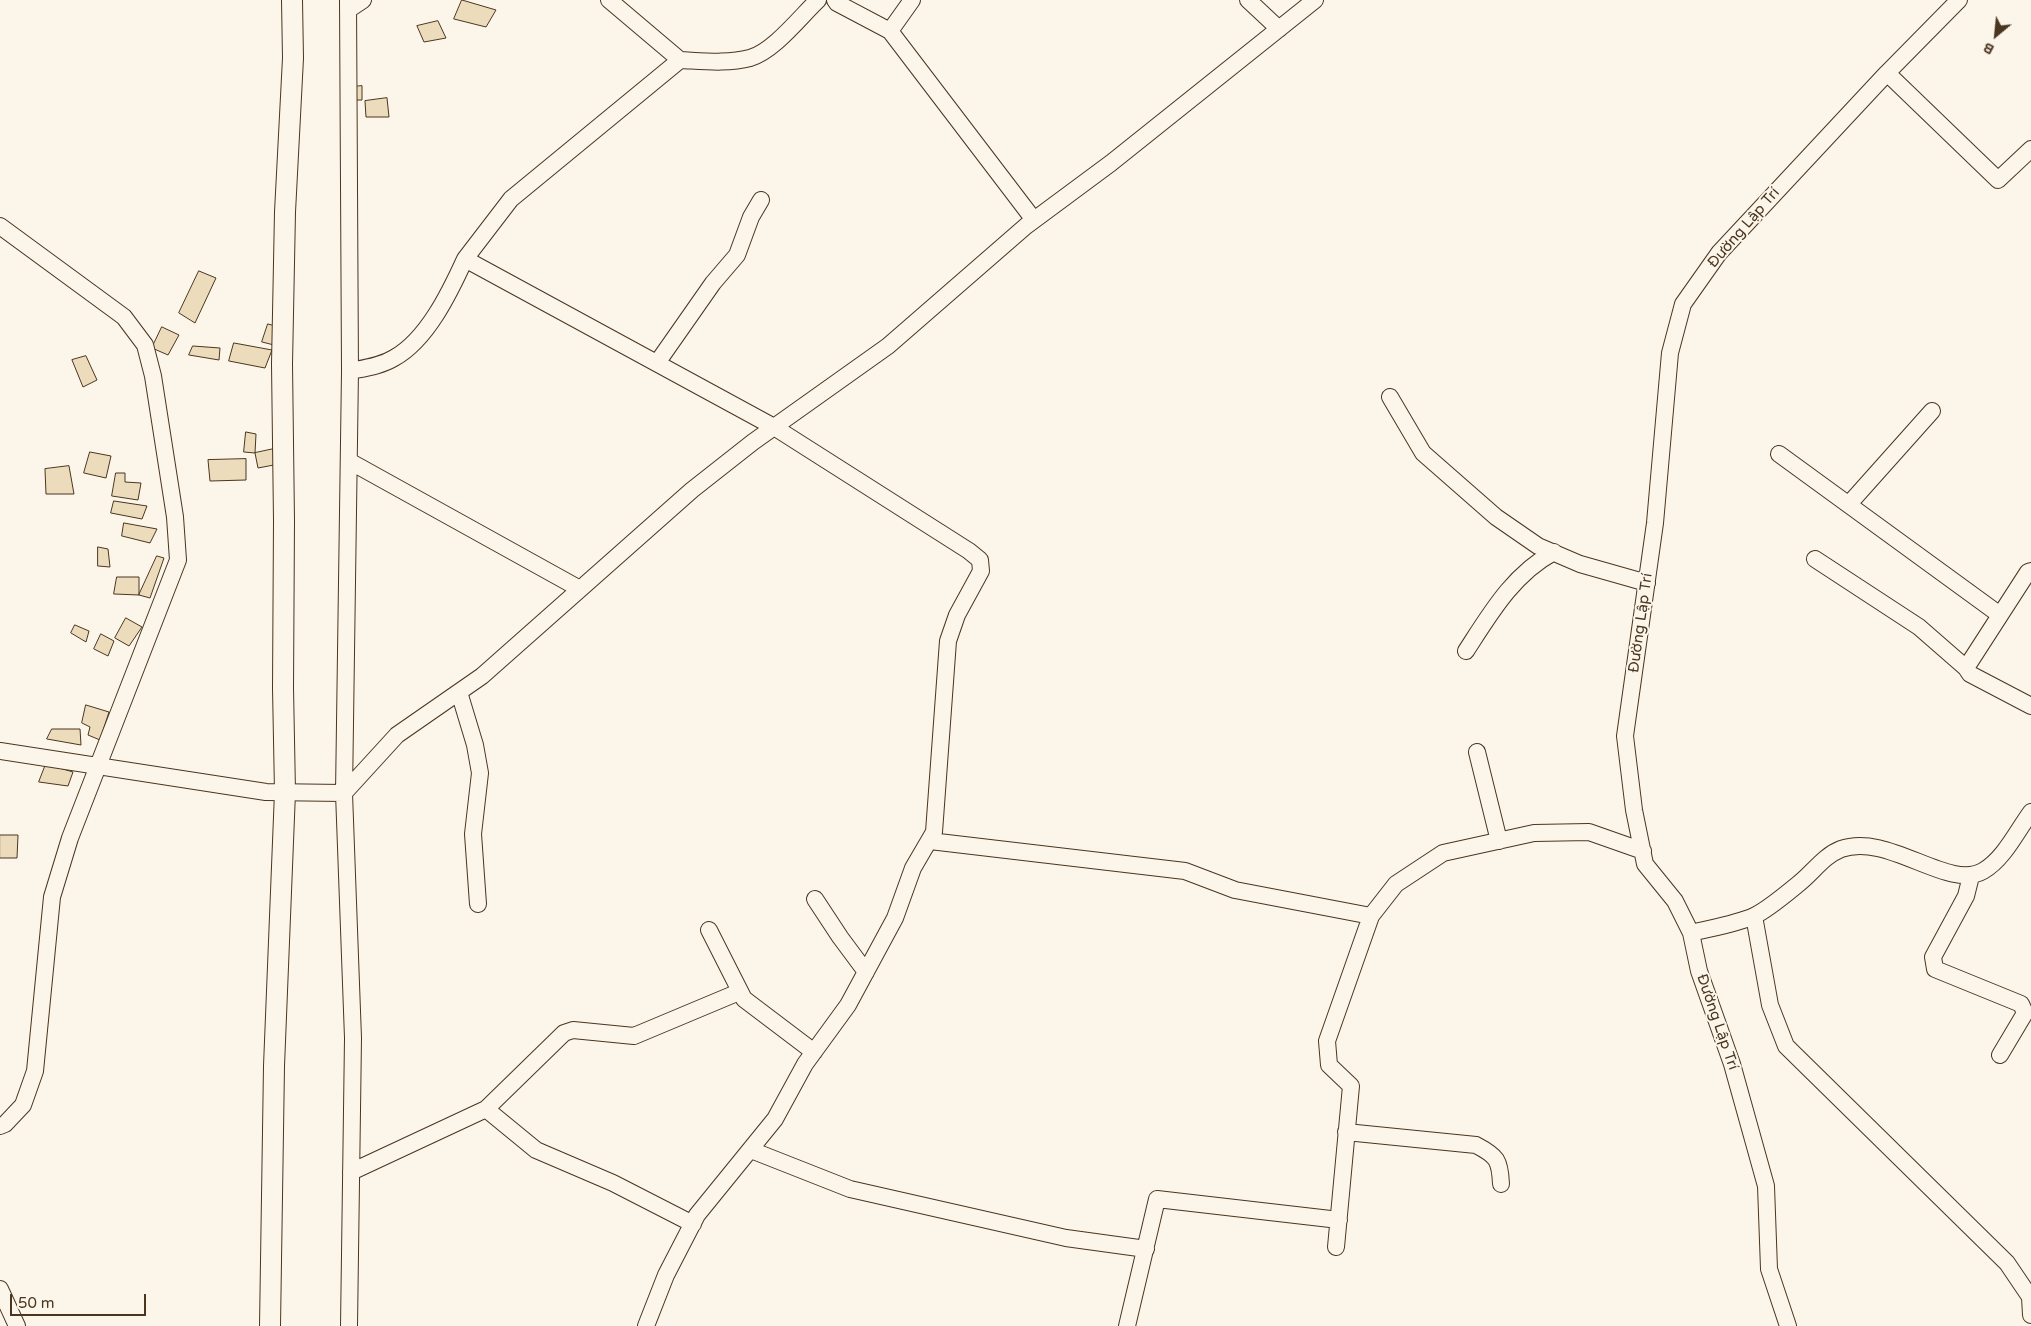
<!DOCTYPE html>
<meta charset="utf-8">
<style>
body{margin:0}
#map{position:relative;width:2031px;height:1326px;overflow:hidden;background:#fbf6e9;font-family:"Varela Round",sans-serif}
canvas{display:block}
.north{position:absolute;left:1971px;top:10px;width:50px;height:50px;-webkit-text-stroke:4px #fbf6e9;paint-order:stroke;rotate:208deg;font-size:14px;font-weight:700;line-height:20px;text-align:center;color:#4a3520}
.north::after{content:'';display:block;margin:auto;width:18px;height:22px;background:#4a3520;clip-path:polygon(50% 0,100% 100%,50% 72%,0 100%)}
.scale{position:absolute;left:10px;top:1294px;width:136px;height:22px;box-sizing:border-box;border:2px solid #4a3520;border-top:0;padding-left:6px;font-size:15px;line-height:18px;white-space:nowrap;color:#4a3520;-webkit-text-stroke:4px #fbf6e9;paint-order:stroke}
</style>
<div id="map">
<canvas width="2031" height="1326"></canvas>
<div class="north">B</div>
<div class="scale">50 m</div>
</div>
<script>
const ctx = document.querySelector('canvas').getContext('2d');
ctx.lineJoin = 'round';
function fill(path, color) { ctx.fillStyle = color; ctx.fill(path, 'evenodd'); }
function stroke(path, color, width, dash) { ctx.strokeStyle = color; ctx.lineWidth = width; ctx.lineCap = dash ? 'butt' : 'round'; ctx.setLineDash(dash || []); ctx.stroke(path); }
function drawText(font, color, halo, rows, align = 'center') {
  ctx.font = font + ' "Varela Round",sans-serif'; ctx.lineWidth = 4; ctx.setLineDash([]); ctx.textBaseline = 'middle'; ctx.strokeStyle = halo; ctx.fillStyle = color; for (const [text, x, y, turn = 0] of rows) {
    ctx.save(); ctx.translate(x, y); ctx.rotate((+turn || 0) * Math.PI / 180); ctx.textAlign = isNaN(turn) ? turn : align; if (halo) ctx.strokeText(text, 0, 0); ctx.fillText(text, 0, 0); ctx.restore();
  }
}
const building = new Path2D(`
 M462,0L496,10L486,27L454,19Z
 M438,21L446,38L424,42L417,26Z
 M362,86V100H351L352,87Z
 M387,98L389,117H366L365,101Z
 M199,271L216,278L195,323L179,313Z
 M268,324L279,327L274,345L262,342Z
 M162,327L179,335L168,355L152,348Z
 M234,343L272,350L265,368L229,361Z
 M193,346L220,348L219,360L189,355Z
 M86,356L97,380L83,387L72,360Z
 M246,432L256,434L255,453L244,452Z
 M283,447L279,464L258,468L255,453Z
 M90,452L111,456L106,478L84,473Z
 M246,459V480L210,481L208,460Z
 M69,466L74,494H46L45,469Z
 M116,473H125V482L141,483L138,500L112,496Z
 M114,501L147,506L142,519L111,513Z
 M124,523L157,529L150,543L122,536Z
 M98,547L108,549L110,567L98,566Z
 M157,556L164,558L150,598L139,595Z
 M117,577H139V595L114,594Z
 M126,618L142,627L129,646L115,638Z
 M75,625L89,631L86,642L71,633Z
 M101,634L114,641L108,656L94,649Z
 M86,705L109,712L100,740L88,735L90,727L82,723Z
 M52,729H80L81,745L47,739Z
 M46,764L73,772L68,786L39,782Z
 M0,835H18L17,858H0Z`);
fill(building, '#ecdcbc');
stroke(building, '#4a3520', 1);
const minor = new Path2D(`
 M348,0L350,371L344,793L353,1038L349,1326
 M609,0L680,60L511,199L465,259L774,427L969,551L980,560L981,571L957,615L948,641L934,832L913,868L895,918L848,1005L805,1064L775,1119L697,1215L666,1275L646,1326
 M835,0L837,3L890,31L1034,220
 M1248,0L1279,29
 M348,10L363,0
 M890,31L912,0
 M680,60C702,61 728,64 750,58C774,51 800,17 818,0
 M1887,73L1998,180L2031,149
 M0,226L124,317L145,345L153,376L175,517L178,560L70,838L52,897L35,1071L23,1105L5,1124L0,1126
 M657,363L713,283L737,255L751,217L761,200
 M350,371C365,368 381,366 394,358C427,340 450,292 465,259
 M1390,397L1423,453L1496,517L1538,546L1580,564L1647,583
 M1779,454L2000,615
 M349,461L580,589
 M1849,504L1932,411
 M1815,559L1919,627L1966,668
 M2031,571L2028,572L1966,668L1970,674L2031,706
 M1466,651C1490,614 1513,574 1554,552
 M459,692L475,745L480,773L473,834L478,904
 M0,751L266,792L344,793L397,735L482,676L692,490L753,442L888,346L1026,226L1111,163L1315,0
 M1477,752L1499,841
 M930,841L1185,871L1235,890L1371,916
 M1971,876L1966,896L1933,957L1935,969L2021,1004L2025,1013L2000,1055
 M815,899L840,937L866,972
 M1754,916L1770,1005L1786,1046L2007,1263L2030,1297L2031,1315
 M709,930L744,999L814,1052
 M1691,933C1711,928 1736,924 1754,916C1767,910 1786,894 1797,885C1812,874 1823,856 1841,849C1888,832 1948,891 1983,871C2004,859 2017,831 2031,812
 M486,1109L536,1150L613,1183L693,1224
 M1346,1132L1476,1145C1497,1156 1500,1160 1501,1184
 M751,1150L850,1189L1066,1238L1146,1249
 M351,1172L486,1109L564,1033L573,1030L634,1036L739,992
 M1336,1247L1351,1086L1329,1065L1327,1041L1371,916L1396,884L1443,853L1534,833L1589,832L1643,851
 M0,1289L17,1326
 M1127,1326L1157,1199L1339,1220
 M1788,1326L1769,1269L1766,1186L1732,1064L1699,971L1691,933L1675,901L1645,864L1634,810L1625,736L1655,523L1670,353L1683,304L1719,253L1887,73L1959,0`);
const tertiary = new Path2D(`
 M270,1326L274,1066L285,792L283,688L284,521L282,364L285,212L293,58L292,0`);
stroke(minor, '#4a3520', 18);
stroke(tertiary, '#4a3520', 22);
stroke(minor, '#fbf6e9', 16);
stroke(tertiary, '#fbf6e9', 20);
drawText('15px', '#4a3520', '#fbf6e9', [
 ["Đường Lập Trí",1744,228,-49],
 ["Đường Lập Trí",1641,623,-82],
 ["Đường Lập Trí",1717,1022,71]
]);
</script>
